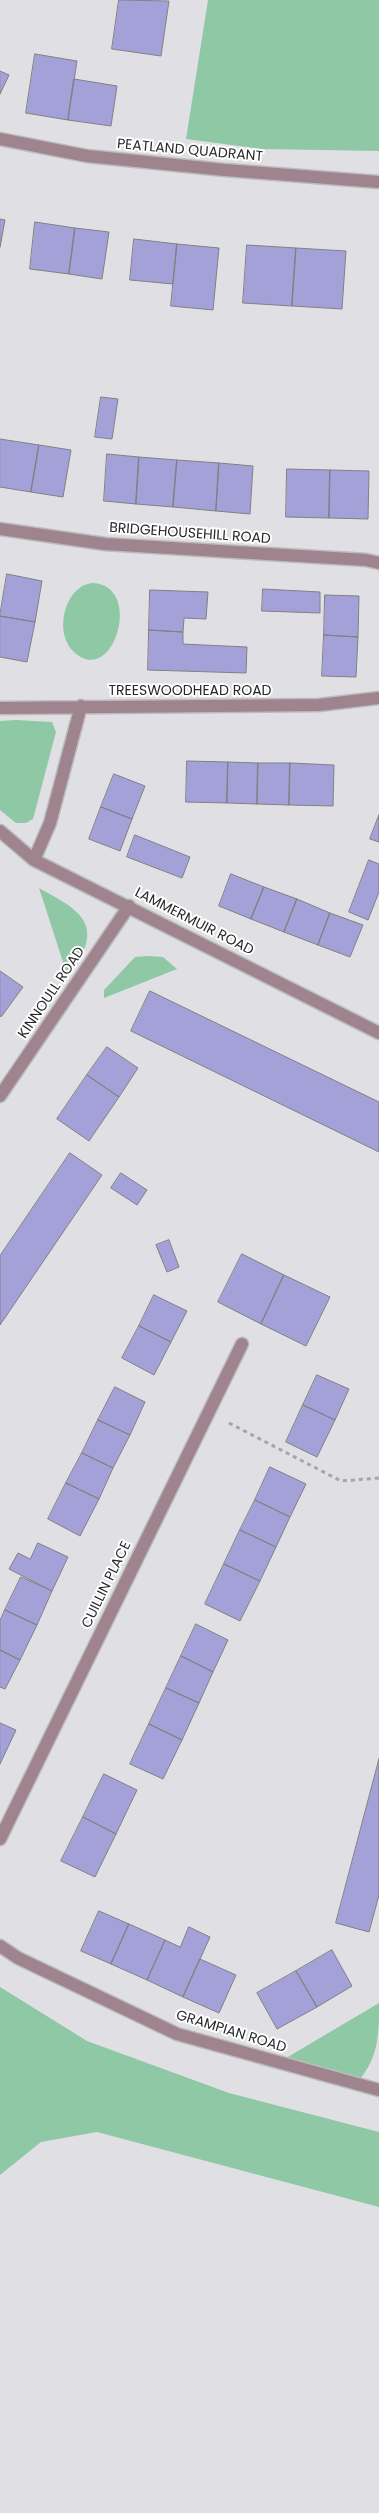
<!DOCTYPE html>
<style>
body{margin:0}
canvas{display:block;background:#e0e0e4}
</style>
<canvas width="379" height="2513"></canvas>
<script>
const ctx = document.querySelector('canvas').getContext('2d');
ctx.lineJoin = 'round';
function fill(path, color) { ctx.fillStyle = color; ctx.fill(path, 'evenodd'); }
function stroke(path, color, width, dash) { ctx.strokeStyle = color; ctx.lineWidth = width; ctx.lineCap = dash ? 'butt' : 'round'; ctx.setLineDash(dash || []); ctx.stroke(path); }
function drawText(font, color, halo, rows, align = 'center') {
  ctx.font = font + ' Poppins,sans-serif'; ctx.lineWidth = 4; ctx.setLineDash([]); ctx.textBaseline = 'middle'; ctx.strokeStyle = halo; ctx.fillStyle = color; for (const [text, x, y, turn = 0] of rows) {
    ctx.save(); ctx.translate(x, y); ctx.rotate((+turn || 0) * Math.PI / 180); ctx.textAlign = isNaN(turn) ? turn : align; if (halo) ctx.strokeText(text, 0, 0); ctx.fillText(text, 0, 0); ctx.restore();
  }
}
fill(new Path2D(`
 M208,0H379V151L262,149L186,139Z
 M91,583C145,583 114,689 74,652C56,636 62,599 81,587C83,585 88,584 91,583Z
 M16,720L52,722L56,732L33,819L26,823H16L0,810V721Z
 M39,888C65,903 100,917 83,952C80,959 73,969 66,971Z
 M149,956L163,957L177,969L104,998V990L135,957Z
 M0,1987L87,2041L229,2093L379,2132V2207L97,2132L41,2142L0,2175Z
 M379,2003C379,2033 379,2057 359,2080L281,2061Z`), '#8ec8a5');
const building = new Path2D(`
 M119,0L169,1L161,56L112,49Z
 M35,54L77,61L68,120L26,113Z
 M0,71L9,75L0,94Z
 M74,79L117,86L111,126L68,120Z
 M0,219L5,220L0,247Z
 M35,222L75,228L69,274L30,269Z
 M75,228L109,232L102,279L69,274Z
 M134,239L177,244L173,284L130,280Z
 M177,244L219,248L213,310L171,306Z
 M247,245L296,248L292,306L243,303Z
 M296,248L346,251L342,309L292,306Z
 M101,397L118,399L112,439L95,437Z
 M0,439L39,445L31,492L0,487Z
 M39,445L71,450L63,497L31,492Z
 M107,454L139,457L136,504L104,501Z
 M139,457L177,460L173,507L136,504Z
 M177,460L219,463L216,511L173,507Z
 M219,463L253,466L250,514L216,511Z
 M287,469L330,470L329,518L286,517Z
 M330,470L369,471L368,519L329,518Z
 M7,574L42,581L35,622L0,616Z
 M263,589L320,592V613L262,611Z
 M150,590L208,592L206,619L184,618L183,632L149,630Z
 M325,595L359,596L358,637L324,635Z
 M0,616L35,622L27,662L0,657Z
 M149,630L183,632V644L247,647L246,673L148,670Z
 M324,635L358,637L356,677L322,676Z
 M187,761L228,762L227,803L186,802Z
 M228,762L258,763L257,804L227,803Z
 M258,763H290L289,805L257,804Z
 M290,763L334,765L333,806L289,805Z
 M114,774L145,786L132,819L101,807Z
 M101,807L132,819L120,851L89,839Z
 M379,815V842L370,839Z
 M135,835L190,857L182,878L127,857Z
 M369,860L379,864V892L368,920L349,912Z
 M231,874L264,887L251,919L219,906Z
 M264,887L297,899L284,932L251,919Z
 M297,899L330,913L318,945L284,932Z
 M330,913L363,925L350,957L318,945Z
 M0,971L23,987L1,1017L0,1015Z
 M150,991L379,1102V1152L131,1031Z
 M107,1047L138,1068L119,1097L87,1075Z
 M87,1075L119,1097L89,1141L57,1119Z
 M70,1153L102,1175L0,1325V1256Z
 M121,1173L147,1190L137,1205L111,1188Z
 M169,1240L179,1267L167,1272L156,1245Z
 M242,1254L284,1275L261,1324L218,1302Z
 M284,1275L330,1297L306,1346L261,1324Z
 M154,1295L187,1311L171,1342L139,1326Z
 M139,1326L171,1342L154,1375L122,1358Z
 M317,1375L349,1389L335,1420L303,1405Z
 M115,1387L145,1402L130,1435L98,1420Z
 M303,1405L335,1420L317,1457L286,1442Z
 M98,1420L130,1435L113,1468L82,1453Z
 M82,1453L113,1468L99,1499L66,1483Z
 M270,1467L306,1484L290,1517L255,1500Z
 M66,1483L99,1499L80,1536L48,1519Z
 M255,1500L290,1517L276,1547L240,1530Z
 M240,1530L276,1547L260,1581L224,1564Z
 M38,1543L68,1557L52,1591L9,1569L18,1553L30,1559Z
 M224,1564L260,1581L240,1621L205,1604Z
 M21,1577L52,1591L37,1625L5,1610Z
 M5,1610L37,1625L20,1660L0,1650V1621Z
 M196,1624L228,1640L213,1672L181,1656Z
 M0,1650L20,1660L5,1689L0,1687Z
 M181,1656L213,1672L199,1703L166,1688Z
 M166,1688L199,1703L182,1740L149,1724Z
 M0,1723L16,1730L0,1764Z
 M149,1724L182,1740L163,1779L130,1764Z
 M379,1759V1895L369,1932L336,1923Z
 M104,1774L137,1790L116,1834L83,1817Z
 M83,1817L116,1834L95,1877L61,1861Z
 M99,1911L129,1924L111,1964L81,1951Z
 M129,1924L165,1940L147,1980L111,1964Z
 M189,1927L210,1937L183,1997L147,1980L165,1940L180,1947Z
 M332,1950L352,1986L317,2007L296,1971Z
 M200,1959L236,1975L219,2013L183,1997Z
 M296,1971L317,2007L277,2029L257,1993Z`);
fill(building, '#a4a1d9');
stroke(building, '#808083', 1);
const minor = new Path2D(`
 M0,139L87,156L225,170L379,182
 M0,529L105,544L366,560L379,563
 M0,708L319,705L379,698
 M0,831L34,860L379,1033
 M34,860L50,823L81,706
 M0,1096L129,906
 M0,1839L242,1344
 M0,1946L18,1958L177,2034L379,2090`);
stroke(minor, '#bbbbbf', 15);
stroke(new Path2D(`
 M229,1423L341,1481L379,1478`), '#a5a5a9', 3, [4, 4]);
stroke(minor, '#9f838d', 12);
drawText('14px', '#28282a', '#fff', [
 ["PEATLAND QUADRANT",190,151,5],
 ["BRIDGEHOUSEHILL ROAD",190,534,4],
 ["TREESWOODHEAD ROAD",190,691],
 ["LAMMERMUIR ROAD",194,922,27],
 ["KINNOULL ROAD",52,993,-56],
 ["CUILLIN PLACE",107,1585,-64],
 ["GRAMPIAN ROAD",231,2032,17]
]);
</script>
